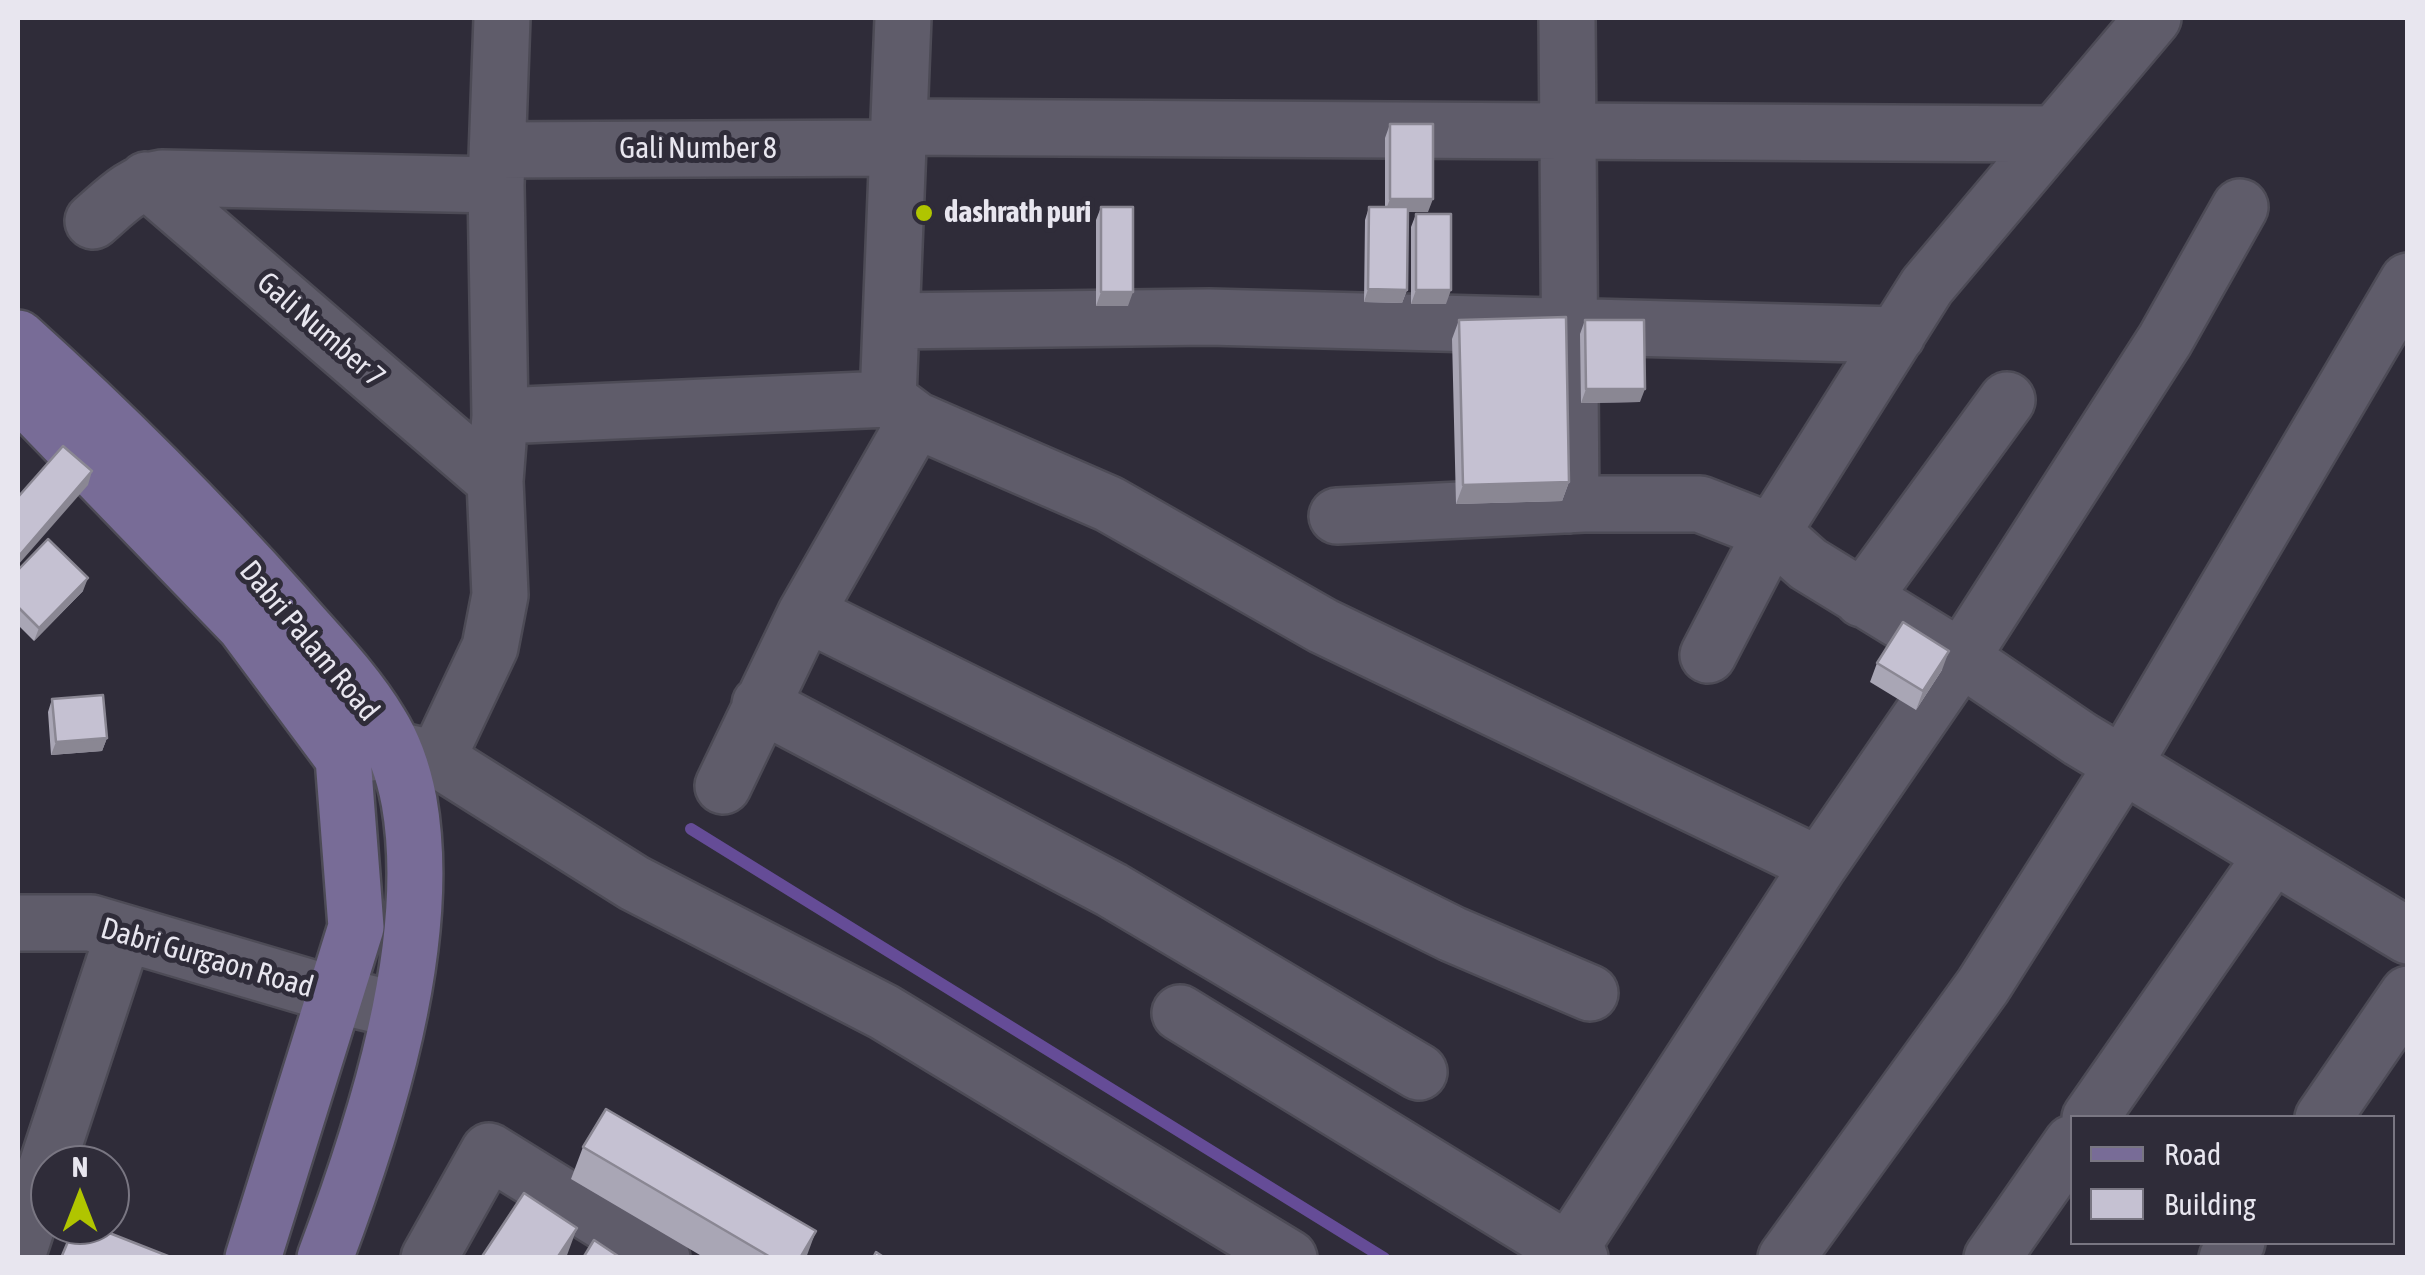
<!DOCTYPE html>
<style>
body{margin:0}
#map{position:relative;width:2425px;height:1275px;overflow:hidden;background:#2f2c39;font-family:"Asap Condensed",sans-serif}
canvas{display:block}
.frame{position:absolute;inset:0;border:20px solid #e8e6ef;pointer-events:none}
.legend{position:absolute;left:2070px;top:1115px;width:325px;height:130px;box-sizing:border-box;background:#2f2c39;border:2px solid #797682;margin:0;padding:12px 18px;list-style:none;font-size:30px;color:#e8e6ef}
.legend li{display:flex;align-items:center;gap:20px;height:50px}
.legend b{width:50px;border:2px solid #797682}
.north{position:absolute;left:30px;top:1145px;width:100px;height:100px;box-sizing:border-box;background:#2f2c39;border:2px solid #797682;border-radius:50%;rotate:0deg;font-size:28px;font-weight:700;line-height:40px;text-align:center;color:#e8e6ef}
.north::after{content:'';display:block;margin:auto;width:35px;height:45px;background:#b0c500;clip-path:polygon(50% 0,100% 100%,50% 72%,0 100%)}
</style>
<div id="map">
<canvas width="2425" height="1275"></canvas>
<div class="frame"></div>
<ul class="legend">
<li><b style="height:12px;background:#786c97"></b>Road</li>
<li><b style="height:28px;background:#c5c1d2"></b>Building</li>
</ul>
<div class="north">N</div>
</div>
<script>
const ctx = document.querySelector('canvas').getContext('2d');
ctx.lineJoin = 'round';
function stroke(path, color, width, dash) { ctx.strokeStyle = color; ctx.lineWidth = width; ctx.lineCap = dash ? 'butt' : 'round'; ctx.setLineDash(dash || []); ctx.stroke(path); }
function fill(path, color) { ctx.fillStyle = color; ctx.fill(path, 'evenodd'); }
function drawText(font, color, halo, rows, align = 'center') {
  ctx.font = font + ' "Asap Condensed",sans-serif'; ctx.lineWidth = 10; ctx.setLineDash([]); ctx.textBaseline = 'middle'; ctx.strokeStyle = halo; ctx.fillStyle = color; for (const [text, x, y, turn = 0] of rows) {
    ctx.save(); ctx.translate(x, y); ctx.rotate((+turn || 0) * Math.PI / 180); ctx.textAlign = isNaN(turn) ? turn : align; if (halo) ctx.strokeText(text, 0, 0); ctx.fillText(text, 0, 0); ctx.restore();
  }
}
stroke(new Path2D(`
 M691,829L1384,1258`), '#654c97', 12);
const minor = new Path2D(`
 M903,18L888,399L916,420L1109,504L1323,626L1819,865
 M1567,18L1571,505
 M899,127L2055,134
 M499,150L898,148
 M146,180L495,481
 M93,221C115,202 133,182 162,178L496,185
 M891,321L1209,317L1897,335
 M500,416L888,399
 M1337,516L1584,504H1700L1772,532L1808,564L1961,658L2080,739L2408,936
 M1862,599L2007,400
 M806,613L1452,934L1590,993
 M1708,655L1772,532L1927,286L2153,18
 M760,704L1112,890L1419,1072
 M354,756L393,749L437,759L634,883L884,1012L1289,1258
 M437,759L490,647L500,595L495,481L500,416L496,185L502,18
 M723,786L806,613L916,420
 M18,923H91L335,995L398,1010
 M1180,1013L1580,1258
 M2090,1118L2273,855
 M2323,1118L2408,994
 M18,1253L124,933
 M429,1258L489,1151L662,1258
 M1564,1258L1819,865L1961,658L2165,340L2240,207
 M1786,1258L1983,986L2123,765L2408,281
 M1992,1258L2072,1143
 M2227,1258L2237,1242`);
const major = new Path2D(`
 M18,338C111,422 201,512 285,606C317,643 355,681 380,723C394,745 404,775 409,801C434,943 375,1125 325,1258
 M18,391L245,626L343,758L356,927L253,1258`);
stroke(minor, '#4d4b56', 60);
stroke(major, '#4d4b56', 60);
stroke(minor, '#5f5c6a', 55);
stroke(major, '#786c97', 55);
fill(new Path2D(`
 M1390,124L1428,212H1408L1407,290L1402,303L1364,302L1365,220L1369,207H1385V138Z
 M1101,207L1128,306H1096V220Z
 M1416,214L1446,304H1411V227Z
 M1459,320L1569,482L1562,501L1456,504L1452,339Z
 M1585,320L1640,402L1581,403L1580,334Z
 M18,570L83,591L34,641L18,625Z
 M1877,663L1942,670L1916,710L1870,682Z
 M52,699L107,738L102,751L51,755L48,712Z
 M583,1147L806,1258H705L571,1179Z`), '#a9a6b5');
fill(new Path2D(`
 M1390,199H1433L1428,212H1385Z
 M1368,289L1407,290L1402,303L1364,302Z
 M1416,290H1451L1446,304H1411Z
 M1101,292H1133L1128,306H1096Z
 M1586,389H1645L1640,402L1581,403Z
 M92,471L88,485L18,565V557Z
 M1569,482L1562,501L1456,504L1463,485Z
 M88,578L83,591L34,641L39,628Z
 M1949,651L1942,670L1916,710L1923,691Z
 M107,738L102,751L51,755L56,742Z
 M577,1228L566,1258H557Z
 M816,1231L806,1258H800Z`), '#8a8793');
const building = new Path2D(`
 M1390,124H1433V199H1390Z
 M1101,207H1133V292H1101Z
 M1369,207H1408L1407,290L1368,289Z
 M1416,214H1451V290H1416Z
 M1566,317L1569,482L1463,485L1459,320Z
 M1585,320H1644L1645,389H1586Z
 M63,446L92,471L18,557V497Z
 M48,539L88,578L39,628L18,607V570Z
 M1903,622L1949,651L1923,691L1877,663Z
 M103,695L107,738L56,742L52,699Z
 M606,1109L816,1231L800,1258H772L583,1147Z
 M524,1193L577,1228L557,1258H481Z
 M75,1225H89L173,1258H61Z
 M594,1240L621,1258H583Z
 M876,1252L885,1258H873Z`);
fill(building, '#c5c1d2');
stroke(building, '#8a8793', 2.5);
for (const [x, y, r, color] of [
 [924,213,10,"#b0c500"]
]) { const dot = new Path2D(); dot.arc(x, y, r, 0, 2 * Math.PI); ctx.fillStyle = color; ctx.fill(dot); stroke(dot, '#2f2c39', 4); }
drawText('30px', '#e8e6ef', '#2f2c39', [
 ["Gali Number 8",698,149],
 ["Gali Number 7",321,330,41],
 ["Dabri Palam Road",309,641,50],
 ["Dabri Gurgaon Road",207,958,16]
]);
drawText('bold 30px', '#e8e6ef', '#2f2c39', [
 ["dashrath puri",944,213]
], 'left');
</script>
